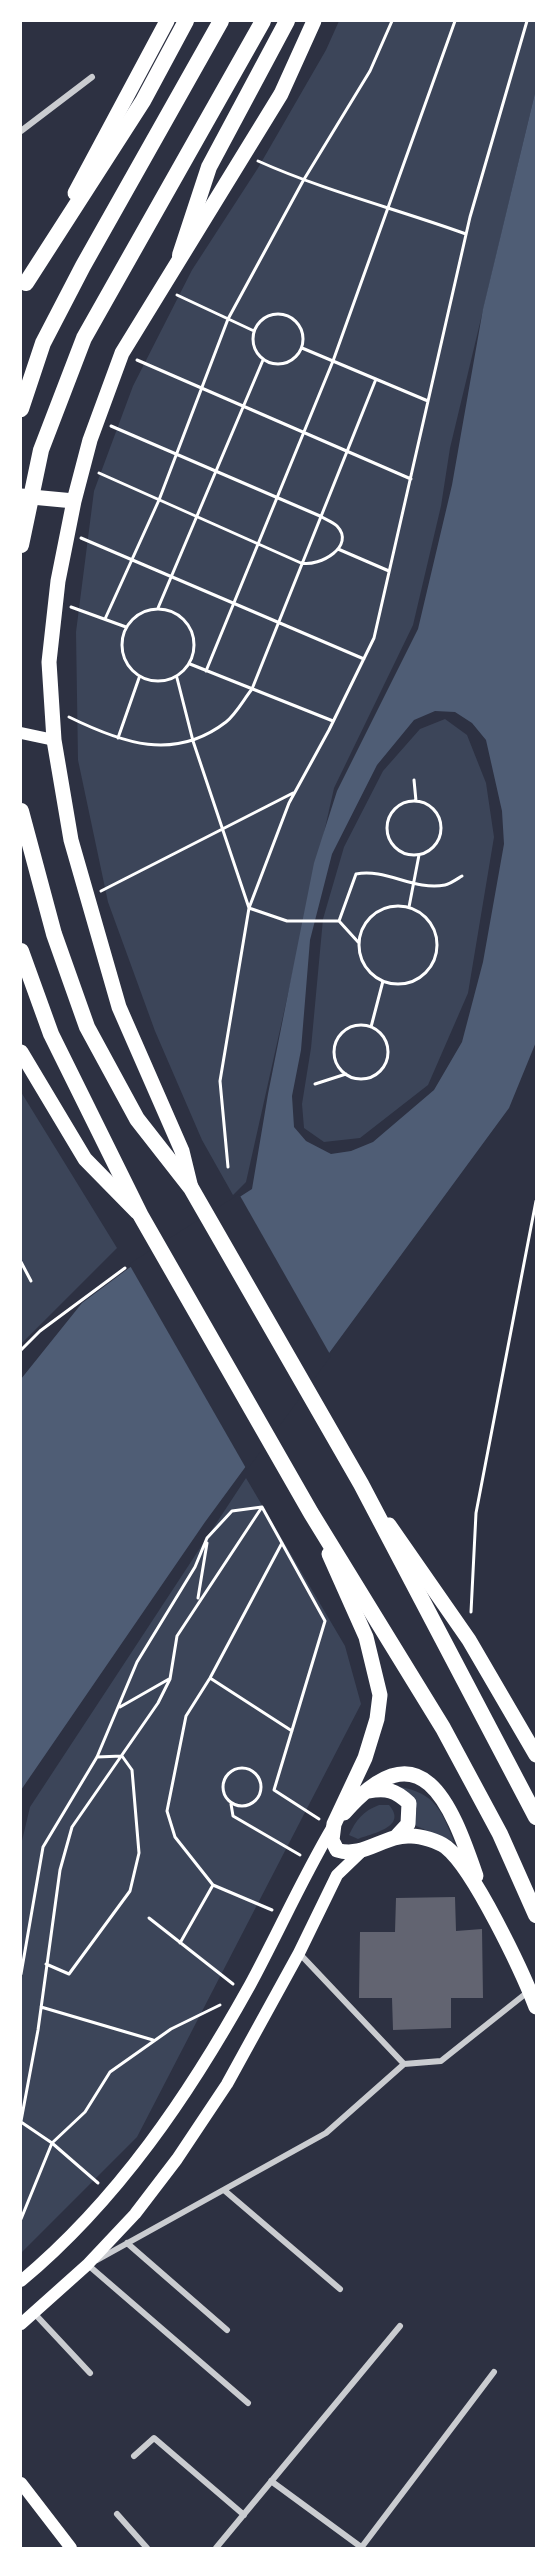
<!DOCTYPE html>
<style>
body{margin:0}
#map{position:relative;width:557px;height:2569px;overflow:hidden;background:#2d3142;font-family:Arial,sans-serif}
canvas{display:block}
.frame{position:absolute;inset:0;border:22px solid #fff;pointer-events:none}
</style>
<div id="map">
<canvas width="557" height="2569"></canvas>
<div class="frame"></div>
</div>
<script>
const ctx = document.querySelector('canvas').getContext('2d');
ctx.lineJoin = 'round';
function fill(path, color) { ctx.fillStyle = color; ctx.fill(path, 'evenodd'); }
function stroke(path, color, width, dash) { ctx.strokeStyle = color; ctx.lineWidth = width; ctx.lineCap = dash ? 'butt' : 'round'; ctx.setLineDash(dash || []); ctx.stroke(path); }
fill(new Path2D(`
 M339,21H536V89L450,448L441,506L413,625L334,788L246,1182L233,1195L202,1140L155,1031L108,902L78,760L76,632L94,491L133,386L192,270L258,168L326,50Z
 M445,719L467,735L486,783L494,837L468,993L428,1085L360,1138L324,1142L304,1128L302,1104L311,1048L323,919L344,847L383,771L420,729Z
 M21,1092L117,1248L21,1344Z
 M246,1478L345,1646L361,1704L137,2137L21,2253V1845L30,1807Z
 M400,1787C435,1793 442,1811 454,1842L414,1825L417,1808Z
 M379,1805H389C408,1827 373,1833 358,1839L349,1835C356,1820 363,1811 379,1805Z`), '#3c4559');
fill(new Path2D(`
 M536,89V1042L509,1108L205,1522L21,1790V1379L82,1303L129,1268L252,1189L268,1094L314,863L337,791L418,629L452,485L483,309ZM435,711L455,712L472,723L486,740L502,811L504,844L483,962L462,1042L434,1090L373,1142L351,1151L331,1154L306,1141L294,1127L292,1096L301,1050L310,940L332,854L377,765L414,720Z`), '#4f5d75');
fill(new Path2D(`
 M239,1194L331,1356L247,1470L129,1264Z`), '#2d3142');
fill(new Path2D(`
 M455,1897L456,1931L482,1929L483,1998H451V2028L393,2030L392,1998H359L360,1932H395L396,1898Z`), '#626471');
stroke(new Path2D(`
 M258,161C325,191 397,209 466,234
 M177,295L254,331
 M253 339a25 25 0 1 1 50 0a25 25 0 1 1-50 0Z
 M302,348L428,401
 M137,360L411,479
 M99,473L301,563C320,567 356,546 337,526C333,522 325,519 320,516L111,426
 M81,538L364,659
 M338,549L389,571
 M71,607L126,627
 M158,608L263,360
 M122 645a36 36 0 1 1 72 0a36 36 0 1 1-72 0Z
 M105,619L159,500L228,319L303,181L370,71L392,21
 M190,664L333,721
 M206,671L333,361L455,21
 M177,678L193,741L249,908L287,921H339
 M69,717C122,743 174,762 226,722C236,714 244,699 252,689L376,379
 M118,738L139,678
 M414,780L416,801
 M387 828a27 27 0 1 1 54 0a27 27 0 1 1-54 0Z
 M101,891L293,793
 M359 945a39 39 0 1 1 78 0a39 39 0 1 1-78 0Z
 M409,907L419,855
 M359,943L339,921L356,874C386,868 414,891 445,885C450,884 457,879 462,876
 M334 1052a27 27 0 1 1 54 0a27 27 0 1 1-54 0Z
 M371,1027L383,981
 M315,1084L346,1074
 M228,1167L220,1081L249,908L289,803L329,730L374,638L470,217L527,21
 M21,1262L31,1281
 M21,1350L40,1331L125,1268
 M262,1507L325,1621L274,1790L319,1819
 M198,1598L207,1543
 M471,1612L476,1513L536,1201
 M210,1678L292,1731
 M120,1707L169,1679
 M223 1787a19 19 0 1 1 38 0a19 19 0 1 1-38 0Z
 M231,1804L233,1816L300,1855
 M272,1910L213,1885L175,1837L167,1811L186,1716L210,1678L282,1543
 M149,1918L233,1984
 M180,1943L213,1885
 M46,1964L69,1974L130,1891L139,1853L132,1770L122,1756L97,1757
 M21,1974L43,1847L97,1757L137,1662L195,1567L207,1538L232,1511L262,1507
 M41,2007L153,2040
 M21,2121L38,2030L60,1870L72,1827L158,1703L170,1679L177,1636L262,1507
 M21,2122L52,2143L98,2183
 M21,2219L52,2143L85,2112L110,2072L171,2029L220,2005`), '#fff', 3);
stroke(new Path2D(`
 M21,131L92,77
 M299,1953L404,2064L441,2061L529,1991
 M224,2190L340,2289
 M127,2243L227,2330
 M97,2260L326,2133L404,2064
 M88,2265L248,2403
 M34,2313L90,2373
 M134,2456L154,2438L244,2515
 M271,2481L361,2547
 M117,2514L147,2548
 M216,2548L400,2326
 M361,2548L494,2372`), '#caccd0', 6);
stroke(new Path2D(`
 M21,733L54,740
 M21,2281C118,2200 189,2095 250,1985C278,1933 302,1879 332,1828
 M21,2324L87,2265L135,2214L177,2159L227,2084L299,1953L337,1875L363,1850
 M21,2483L71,2548`), '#fff', 12);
stroke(new Path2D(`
 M75,193L167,21
 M21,496L74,501
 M21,1052L85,1159L137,1212
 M191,1188L182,1151L119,1007L71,840L54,740L49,662L58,581L74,501L90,440L122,353L281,94L314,21
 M389,1525L469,1640L536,1755
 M329,1554L366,1637L380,1695L377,1719L365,1758L334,1824L332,1840L337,1850C363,1859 385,1834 411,1836C421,1836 438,1841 446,1847C474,1869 522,1971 536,2007
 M368,1791C387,1788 395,1790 409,1803L408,1824L396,1837
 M344,1813C421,1725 451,1803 476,1876`), '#fff', 15);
stroke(new Path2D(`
 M180,255L209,167L287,21
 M26,283L143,101L186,21
 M21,409L43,343L83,266L221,21
 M21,545L41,450L84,338L263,21
 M21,811L54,934L87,1027L137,1119L191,1188L361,1484L536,1817
 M21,951L51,1034L141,1216L311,1513L443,1728L500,1834L536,1915`), '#fff', 16);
</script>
